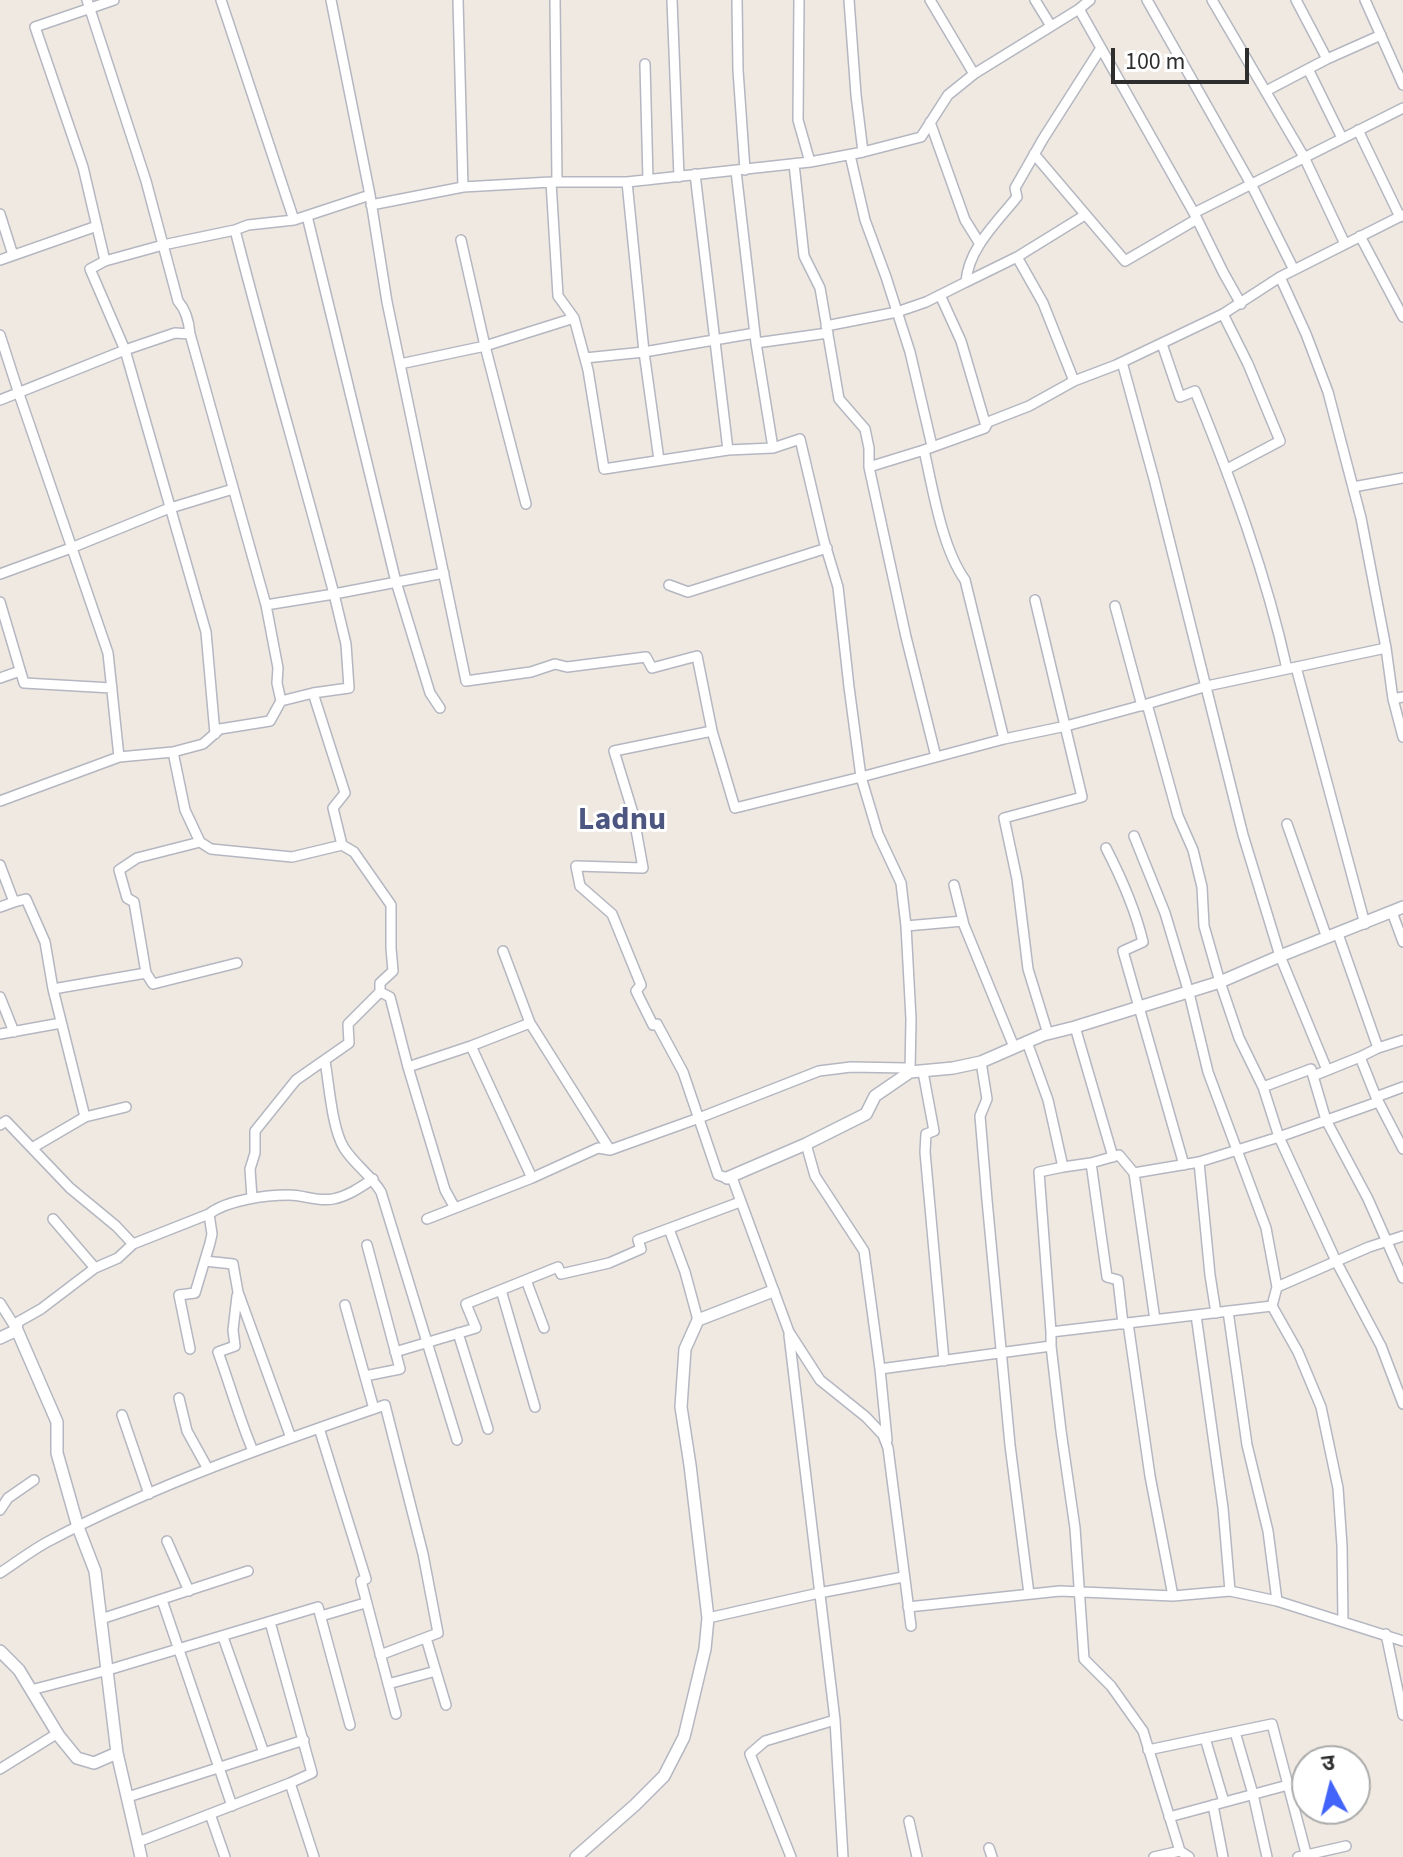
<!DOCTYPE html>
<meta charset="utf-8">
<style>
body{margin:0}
#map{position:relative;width:1403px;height:1857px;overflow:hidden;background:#efe9e1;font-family:"Source Sans 3","Noto Sans Devanagari",sans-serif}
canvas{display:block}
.north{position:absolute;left:1291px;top:1745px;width:80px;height:80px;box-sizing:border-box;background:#fff;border:2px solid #ababab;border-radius:50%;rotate:353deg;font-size:22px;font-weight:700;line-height:32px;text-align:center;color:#2e2e2e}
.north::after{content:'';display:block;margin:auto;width:28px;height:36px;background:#4264fb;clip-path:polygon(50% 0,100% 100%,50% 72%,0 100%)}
.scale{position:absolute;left:1111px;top:48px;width:138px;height:36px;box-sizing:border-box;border:4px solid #2e2e2e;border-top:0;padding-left:10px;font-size:24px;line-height:28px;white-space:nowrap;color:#2e2e2e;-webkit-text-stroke:6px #fff;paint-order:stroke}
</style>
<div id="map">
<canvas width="1403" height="1857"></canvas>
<div class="north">उ</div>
<div class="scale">100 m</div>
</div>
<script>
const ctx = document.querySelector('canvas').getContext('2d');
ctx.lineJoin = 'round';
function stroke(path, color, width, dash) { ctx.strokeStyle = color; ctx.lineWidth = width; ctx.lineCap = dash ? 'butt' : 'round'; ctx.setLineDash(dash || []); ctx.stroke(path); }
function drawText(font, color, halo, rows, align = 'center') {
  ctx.font = font + ' "Source Sans 3",sans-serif'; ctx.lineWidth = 6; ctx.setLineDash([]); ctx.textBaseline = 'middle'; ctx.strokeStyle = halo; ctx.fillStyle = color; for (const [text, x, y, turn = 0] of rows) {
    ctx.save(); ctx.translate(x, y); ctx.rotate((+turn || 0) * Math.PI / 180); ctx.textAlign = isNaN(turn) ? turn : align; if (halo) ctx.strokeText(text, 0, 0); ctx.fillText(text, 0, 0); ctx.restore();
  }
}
const minor = new Path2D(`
 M87,0L146,181L178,301C186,310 189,322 190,334L266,605L334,594C302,473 266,352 235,230
 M221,0L294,220
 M331,0L370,195L387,302L466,681L531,672L555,664L567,667L646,657L652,668L697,656L712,731L614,751L633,813L643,868L576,866L580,886L612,914L641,985L636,991L653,1025L657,1024L683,1072L718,1175L733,1180L789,1332L820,1380L866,1417L883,1435L888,1448L911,1626
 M458,0L463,187
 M555,0L557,182
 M672,0L679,177
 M737,0L738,70L745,170
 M799,0L798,120L810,162
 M849,0L856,95L863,152
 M930,0L974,74
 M1035,0L1051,26
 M1147,0L1251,184L1294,270
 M1212,0L1304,157L1345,244
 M1296,0L1327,59
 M1365,0L1403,85
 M1079,9L1194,213L1223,272L1241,304
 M645,64L648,180
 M1308,69L1342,138
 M1266,91L1327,59L1381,35
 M930,122L965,220L980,244
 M1358,130L1400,217
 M1034,154L1125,261L1197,219
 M850,155L865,220L886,277L910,352L932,446
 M794,164L804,256L820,288L839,399L865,429L869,448V467L924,450L985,428L988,422L1029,406L1074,381L1116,365L1223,314L1280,277L1403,215
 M695,174L728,450
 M551,182L558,296L574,318L588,370L604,469L728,450L773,448
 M627,182L644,352L659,460
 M371,205L463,187L551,182H627L810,162L863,152L921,137L948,95L974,74L1079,9L1090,0
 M1194,213L1403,108
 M0,214L13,255
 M307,216L396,582L430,693L440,708
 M1360,236L1403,317
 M461,240L485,346L526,504
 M1017,257L1043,303L1074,381
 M0,260L97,226
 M105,261L83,167L35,27L114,0
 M966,282L1017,257L1085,215
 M940,295L961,341L986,426
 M1223,314L1248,364L1280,441L1227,469
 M826,326L897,312L926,302L966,282C968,249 997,222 1017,197L1015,188L1043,139L1101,48
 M0,335L19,394L108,653L119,757
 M756,343L828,333
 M1162,344L1180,397L1195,391C1232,482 1266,573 1287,669
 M585,358L644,352L755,333
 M1122,362L1154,479L1243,835L1280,956L1327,1070
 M400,364L485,346L574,318
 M0,400L125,350L175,333L190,334
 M924,450C933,490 942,548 965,580L1004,739L1066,726L1147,704L1207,686L1386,648L1361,518L1328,392L1306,334L1280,277
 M869,467L906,637L936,757
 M1353,487L1403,478
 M0,574L71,548L167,509L233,489
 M669,585L688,592L827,548
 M1035,600L1082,797L1004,818L1017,879L1028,969L1048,1034
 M0,602L24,683L112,688
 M266,605L278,668L277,683L281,701
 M1115,606L1142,706
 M1386,648L1393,699L1403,697
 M1296,667L1365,924
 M0,678L20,671
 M1393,699L1403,737
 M1147,704L1178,816L1193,850L1202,887L1204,926L1220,982L1239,1038L1263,1087L1279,1137L1336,1261L1381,1346L1403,1404
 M712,731L735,808L861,777L849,687L838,587L824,541L800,439L773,448L756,343L736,171
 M215,734L206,632L125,350L90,269L105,261L163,245L235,230L248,225L294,220L370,195
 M173,752L185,810L200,842L211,849L292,857L342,845
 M0,801L119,757L173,752L203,744L220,729L270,721L281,701L313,693L349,688L346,644L334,594L444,573
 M1287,824L1327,938
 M1134,836L1165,913L1189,993L1208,1072L1266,1228L1277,1287
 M1106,848C1122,879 1135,908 1143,942L1123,951L1184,1165
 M0,865L14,902L26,899L45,942L53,989L85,1117
 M954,885L964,925L1014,1047
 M0,907L14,902
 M1392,912L1403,942
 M906,926L963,921
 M1338,934L1378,1048
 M503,951L530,1023L610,1150
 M146,973L134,902L127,898L119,870L137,858L200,842
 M53,989L146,973L153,984L237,963
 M380,992L390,997L408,1067L445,1190L455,1208
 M0,997L14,1032
 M1075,1027L1113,1157
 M0,1034L61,1023
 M1027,1042L1048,1100L1063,1167L1039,1172L1051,1332
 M471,1046L532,1178
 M1360,1057L1378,1048L1403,1040
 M325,1061C329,1084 332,1129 344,1148C354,1164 371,1175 381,1192L457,1440
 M981,1062L987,1099L980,1116L987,1200L1010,1445L1029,1594
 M408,1067L471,1046L530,1023
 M910,1072L911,1019L906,926L901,883L878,834L861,777L1004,739
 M923,1072L934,1131L926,1134L925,1152L944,1361
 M1313,1076L1360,1057L1376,1097L1403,1149
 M1263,1087L1311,1069L1326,1120L1368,1199L1403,1278
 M1376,1097L1403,1087
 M0,1125L6,1121L70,1188L116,1226L133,1244
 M806,1144L815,1176L864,1251L880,1369L887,1440
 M32,1148L85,1117L126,1107
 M1199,1162L1210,1275L1216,1313
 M1091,1163L1119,1155L1134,1173L1155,1320
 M1063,1167L1091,1163L1107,1277L1118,1280L1123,1324
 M1134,1173L1199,1162L1279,1137L1378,1102
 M252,1198L250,1169L255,1153V1131L296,1080L349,1043L348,1024L380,992V983L393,971L391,948V905L354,852L342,845L333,808L345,793L313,693
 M53,1219L95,1268
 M427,1219L532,1178L598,1148L610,1150L699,1118L819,1071L851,1067L906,1068L910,1069
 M669,1229L685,1272L698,1320
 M205,1261L233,1264L238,1292L291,1438
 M526,1280L544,1328
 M501,1290L535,1407
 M237,1296L233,1330L235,1346L218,1352C230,1385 239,1418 253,1451
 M0,1303L17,1330
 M345,1305L374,1409
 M1272,1306L1298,1352L1321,1407L1338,1488L1342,1546L1343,1622
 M1228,1311L1247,1445L1268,1531L1277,1601
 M1196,1315L1223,1508L1230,1591
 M1128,1323L1150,1476L1173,1596
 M17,1330L18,1322L41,1309L95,1268L118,1258L133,1244L209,1214C227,1200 266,1195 289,1195C303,1195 319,1202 333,1199C348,1196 361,1187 373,1179
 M458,1333L488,1429
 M789,1335L835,1720L843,1857
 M1051,1346L1061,1431L1075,1528L1084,1659L1111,1686L1143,1731L1180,1851L1189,1857
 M190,1349L179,1295L195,1293L210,1243L212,1234L209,1214
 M395,1352L476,1328L466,1304L558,1267L561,1274L609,1263L641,1249L638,1240L740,1202
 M880,1369L1051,1346V1332L1272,1306L1277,1287L1369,1247L1403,1236
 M365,1376L400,1369L367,1245
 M179,1398L187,1431L208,1469
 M122,1415L149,1494
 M319,1428L366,1579L361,1581L396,1714
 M0,1510L8,1498L34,1480
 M167,1541L189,1591
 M0,1573C17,1562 33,1549 51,1540C157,1484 272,1444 385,1405L423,1554L438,1633L380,1655
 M162,1600L232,1806
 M908,1607L1060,1591L1173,1596L1230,1591L1277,1601L1403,1641
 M321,1616L365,1603
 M708,1618L819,1593L903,1577
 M101,1619L248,1571
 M270,1622L312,1773L290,1783
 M1386,1634L1403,1715
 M223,1637L264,1753
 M426,1638L446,1705
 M388,1684L436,1671
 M31,1690L108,1670L318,1607L350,1725
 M1235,1732L1253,1794L1267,1857
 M1205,1738L1224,1802
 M1148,1750L1272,1724L1307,1857
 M0,1769L58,1733
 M128,1797L304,1740
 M1213,1805L1223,1857
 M210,1814L225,1857
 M1169,1817L1288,1785
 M909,1821L917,1857
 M138,1842L290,1783L314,1857
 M989,1848L992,1857
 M791,1857L750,1754L765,1741L835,1720
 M1154,1857L1180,1851
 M1298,1857L1346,1846`);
const tertiary = new Path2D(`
 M727,1178L806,1144L866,1114L875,1096L910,1072L953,1068L981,1062L1043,1035L1075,1027L1220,982L1280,956L1403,907
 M0,1338L17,1330L57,1422V1453L78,1527L95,1571L117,1753L141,1857
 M0,1651L19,1670L59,1736L77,1758L94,1763L117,1753
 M576,1857L635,1805L664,1776L684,1737L705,1649L708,1618L690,1465L681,1407L685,1349L698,1320L773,1291`);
stroke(minor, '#b4b7c1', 12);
stroke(tertiary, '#b4b7c1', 14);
stroke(minor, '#fff', 9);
stroke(tertiary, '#fff', 11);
drawText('bold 32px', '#4d5680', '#fff', [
 ["Ladnu",622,822]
]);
</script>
